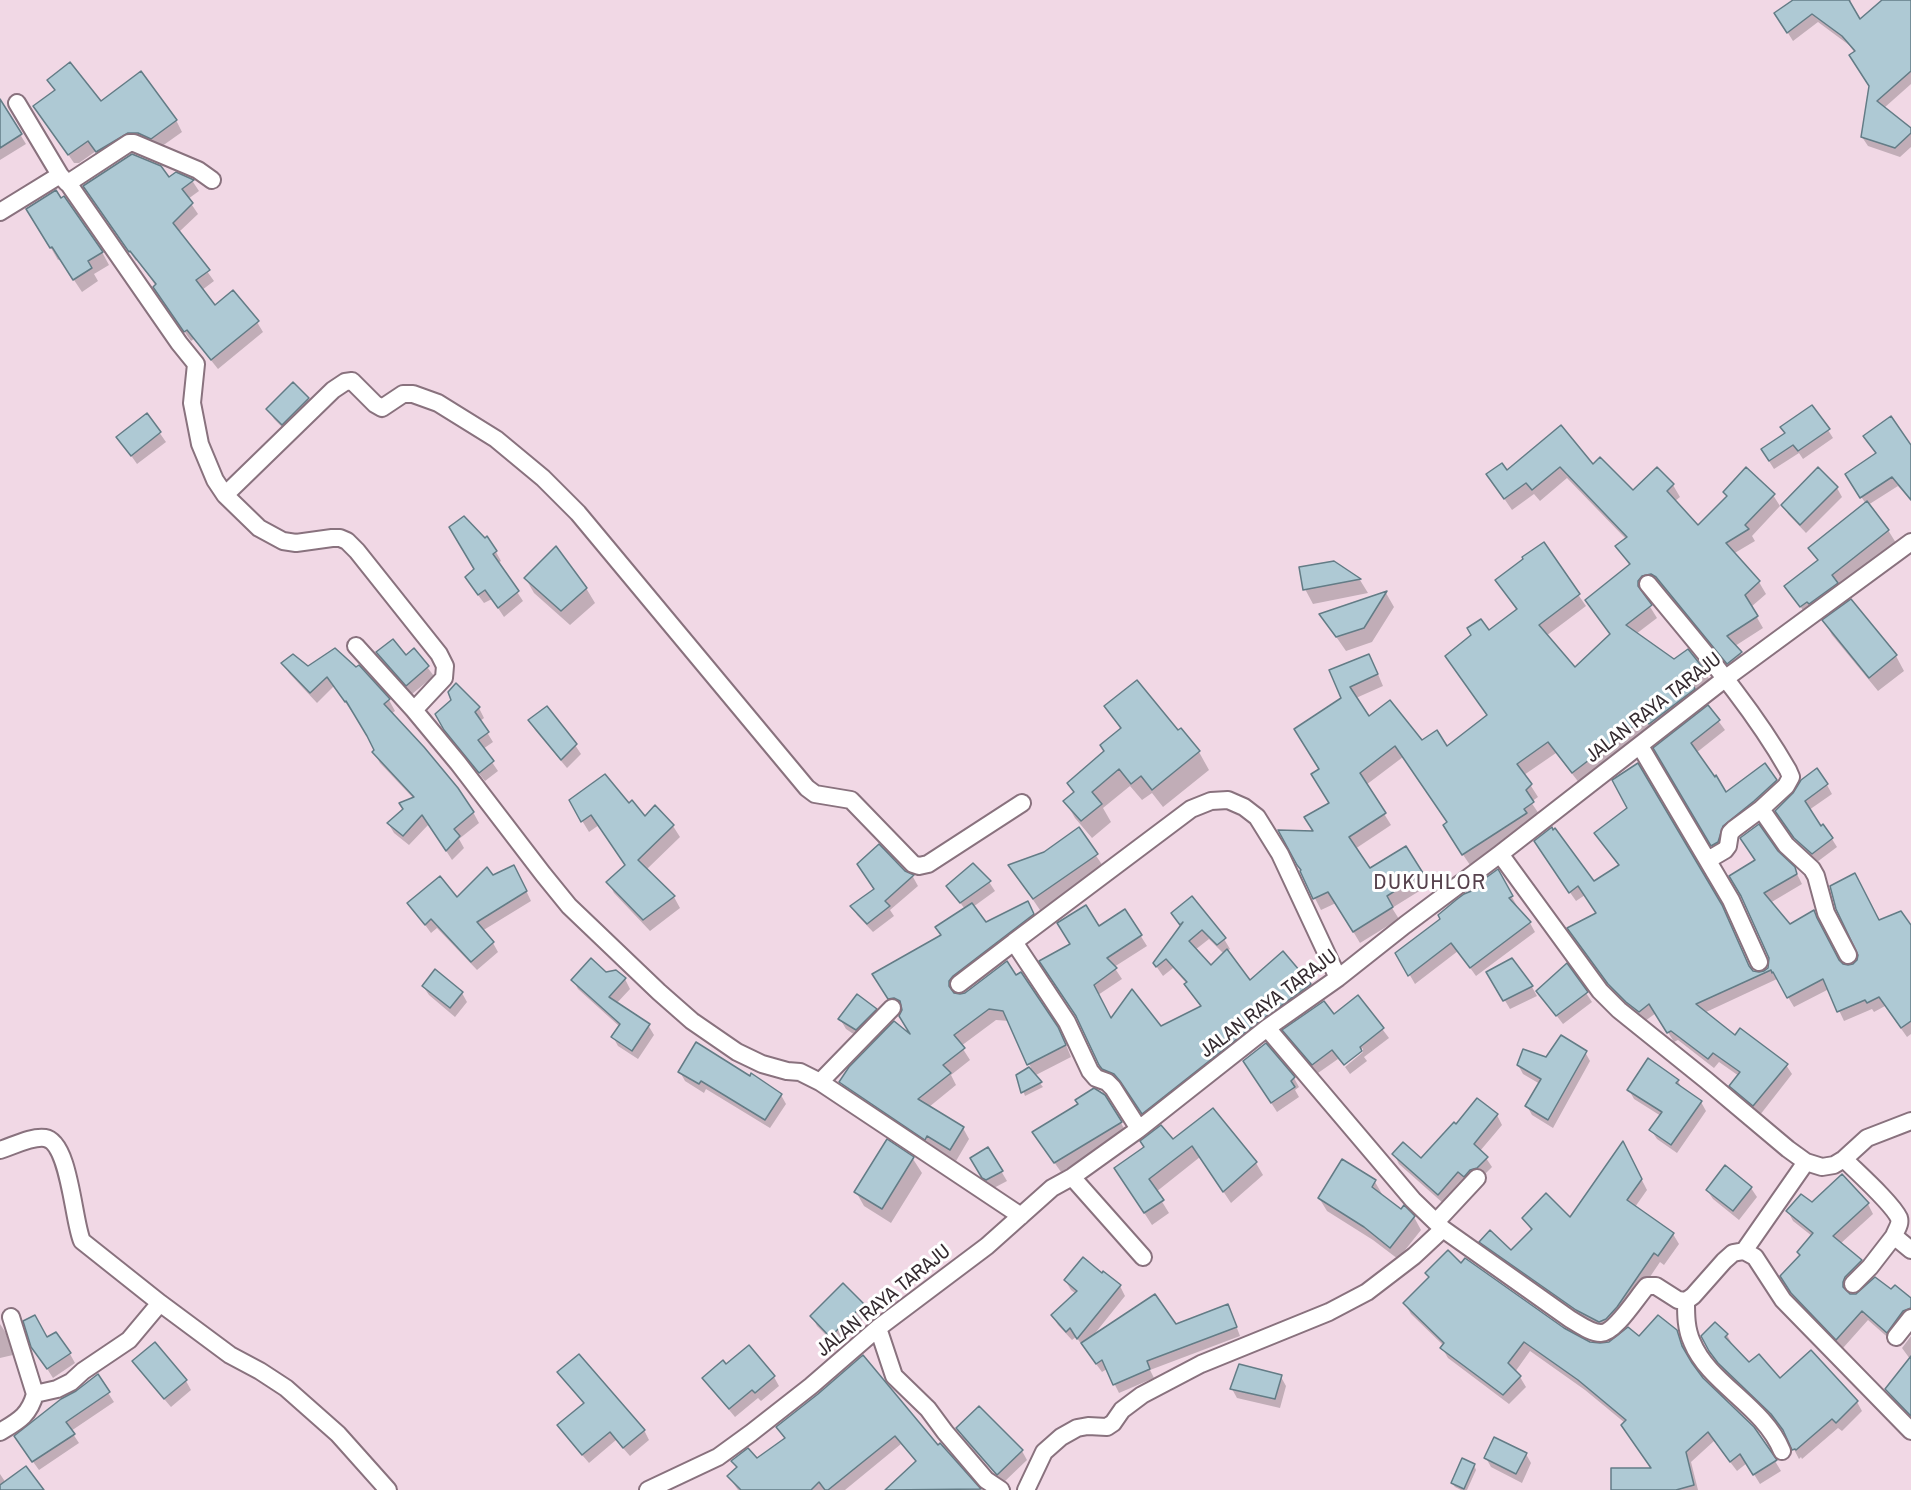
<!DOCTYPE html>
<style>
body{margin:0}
canvas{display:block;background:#f1d8e5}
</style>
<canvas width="1911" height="1490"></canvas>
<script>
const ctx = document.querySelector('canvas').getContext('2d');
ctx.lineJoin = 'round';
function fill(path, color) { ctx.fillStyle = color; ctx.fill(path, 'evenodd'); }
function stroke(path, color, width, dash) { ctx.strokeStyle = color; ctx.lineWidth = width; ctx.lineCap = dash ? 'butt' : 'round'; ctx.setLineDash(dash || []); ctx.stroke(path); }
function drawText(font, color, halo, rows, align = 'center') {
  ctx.font = font + ' "Archivo Narrow",sans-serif'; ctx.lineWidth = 6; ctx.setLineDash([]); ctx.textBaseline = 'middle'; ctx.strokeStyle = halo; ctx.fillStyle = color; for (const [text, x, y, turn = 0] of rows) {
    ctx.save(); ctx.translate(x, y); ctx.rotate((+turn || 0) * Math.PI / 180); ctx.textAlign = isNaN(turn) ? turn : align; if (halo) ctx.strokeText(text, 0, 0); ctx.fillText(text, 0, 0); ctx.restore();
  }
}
fill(new Path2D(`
 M1805,0H1851L1849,3L1860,21L1884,0H1911V84L1884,108L1911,130V147L1900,157L1868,146L1862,137L1871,86L1855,53L1849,45L1818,22L1793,41L1781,22Z
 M49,80L101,103L176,120L182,132L158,149L145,144L104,163L96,151L79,163H74L35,106L56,92Z
 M0,102L26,144L0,160Z
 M176,174L193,182L199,191L188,199L198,214L179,232L214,281L202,290L215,307L257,322L263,332L218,369L194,339L191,341L160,297L156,286L137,260L136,261L91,196L169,180Z
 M35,221L102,252L109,265L94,274L98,281L82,292L60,259L58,260Z
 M293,384L308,399L314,409L288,433L274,419L268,409Z
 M147,415L166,442L137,464L118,437Z
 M1561,428L1593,466L1633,492L1657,469L1673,485L1680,497L1674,502L1698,527L1727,497L1725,492L1773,495L1780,506L1752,536L1755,541L1733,554L1759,582L1766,594L1751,607L1763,628L1735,646L1748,664L1735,675L1664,589L1659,585L1648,587L1644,593V597L1657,618L1636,634L1674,661L1688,651L1706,674L1713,685L1580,784L1556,753L1524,775L1538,797L1531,802L1539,814L1532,825L1470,865L1451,837L1449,823L1403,757L1366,785L1391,825L1355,849L1370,870L1405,848L1429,885L1392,908L1399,919L1360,943L1336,903L1321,910L1301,871L1315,832L1331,804L1321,770L1343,699L1331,671L1375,667L1383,686L1356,698L1369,718L1421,742L1447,749L1488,716L1489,632L1517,611L1497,580L1543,544L1586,606L1546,636L1575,669L1611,635L1587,601L1630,566L1617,546L1626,539L1567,478L1540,501L1534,494L1512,510L1488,475L1506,472Z
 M1828,430L1833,438L1803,459L1799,453L1774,469L1767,458L1786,434Z
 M1870,445L1911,447V501L1898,486L1868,505L1888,530L1896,543L1809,619L1786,586L1818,561L1810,548L1866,504L1852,483L1877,454Z
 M1837,488L1842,497L1806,533L1788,514L1783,505Z
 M496,552L501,561L498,563L523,601L504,617L492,599L484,603L472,587L476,569Z
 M1333,563L1360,580L1368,593L1313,604L1305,589Z
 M526,579L586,588L595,603L570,625L534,593Z
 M1386,593L1394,607L1372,642L1346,651L1321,615Z
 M1851,601L1896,656L1904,671L1878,691L1832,635L1824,621Z
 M414,650L434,676L412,694L383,662L378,653L406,658Z
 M283,663L308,668L356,669L359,667L389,700L395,711L391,714L473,812L479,823L459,839L464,848L452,860L429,824L409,845L394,833L388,823L414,799L380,763L374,752L376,750L354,711L352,712L334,686L317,703L289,673Z
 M453,701L479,708L484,718L480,721L493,742L483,749L498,771L485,781L452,740L437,714Z
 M1106,707L1178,732L1181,730L1199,752L1209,770L1163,807L1152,793L1142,800L1130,786L1103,808L1111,822L1092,838L1075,818L1065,801L1074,793L1069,783L1105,752L1121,730Z
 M1708,707L1725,730L1696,753L1726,794L1776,781L1782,790L1718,854L1655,748Z
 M530,721L575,745L581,754L567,768L535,730Z
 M1827,785L1832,794L1809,810L1820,828L1832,839L1837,847L1817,862L1801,847L1777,811Z
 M570,801L673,826L680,837L646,870L674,897L680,908L650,931L614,893L608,882L627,866L599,825L589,832Z
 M1078,829L1105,869L1042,913L1010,866L1044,853Z
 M1596,833L1727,916L1751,970L1758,974L1769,968L1770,958L1742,896L1776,852L1794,868L1802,884L1770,903L1789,925L1814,912L1839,962L1847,967L1854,965L1879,921L1911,927V1034L1907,1037L1885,1006L1874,1012L1872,1009L1844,1021L1829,989L1794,1007L1777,979L1704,1013L1736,1037L1786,1065L1792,1074L1760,1115L1737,1096L1731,1086L1739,1076L1719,1062L1714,1068L1678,1040L1674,1042L1656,1013L1645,1021L1633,1012L1615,994L1575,938L1597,914L1585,895L1576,901L1541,851L1594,883L1619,866Z
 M1497,871L1517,906L1515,907L1530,923L1535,932L1476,976L1458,951L1415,984L1397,953L1480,889Z
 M905,873L913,877L918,886L890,910L894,916L873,932L857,915L852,906Z
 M519,876L531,901L482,931L493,943L498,952L477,970L437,928L431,933L409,903L457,899L493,877Z
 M989,882L995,891L973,907L986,924L1027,903L1040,926L959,987L955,995L966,994L1006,963L1064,1040L1071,1057L1034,1076L1043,1087L1025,1096L1018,1076L1031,1068L1009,1021L996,1020L961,1046L970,1060L951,1075L956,1085L929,1107L963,1128L969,1139L956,1161L934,1147L932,1150L847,1094L841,1082L913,1038L904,1010H896L880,985L942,936L965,909L948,887Z
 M1125,911L1147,946L1114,967L1122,979L1098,995L1111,1020L1160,1028L1201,1007L1192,995L1186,985L1187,984L1173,968L1163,976L1154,963L1182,927L1173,913L1224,939L1230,949L1227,951L1249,982L1283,953L1310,985L1315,995L1148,1122L1128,1091L1121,1084L1110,1079L1107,1075L1079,1021L1098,928ZM1209,939L1224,954L1211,967L1195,950Z
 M616,971L625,979L630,989L616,1004L648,1025L654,1035L638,1059L618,1046L613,1037L619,1026L578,989L573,980Z
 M1488,972L1532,987L1537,996L1510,1009Z
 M423,986L462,993L467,1002L455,1017L429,995Z
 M1586,993L1592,1002L1563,1024L1540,994Z
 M1358,997L1389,1038L1364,1057L1367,1061L1350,1074L1345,1067L1363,1052V1048L1343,1064L1338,1059L1318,1073L1290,1040L1284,1030L1333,1016Z
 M876,1010L881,1019L861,1039L846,1029L840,1019Z
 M1265,1045L1294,1078L1299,1087L1295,1090L1299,1097L1277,1112L1250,1070Z
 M1585,1052L1590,1061L1553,1128L1532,1115L1527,1106L1540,1084L1523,1074L1518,1065Z
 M680,1072L781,1095L786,1104L770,1128L706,1089L704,1093L685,1081Z
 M1678,1081L1683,1090L1701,1102L1706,1111L1677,1153L1657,1139L1651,1130L1661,1116L1634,1099L1629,1090Z
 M1079,1105L1121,1123L1126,1132L1061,1172L1040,1142Z
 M1213,1110L1256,1163L1263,1175L1231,1203L1200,1157L1156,1192L1169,1213L1152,1225L1123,1180Z
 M1497,1115L1502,1125L1480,1151L1486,1158L1492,1167L1482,1177L1444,1204L1399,1164L1394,1154L1421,1160L1456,1126Z
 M888,1141L913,1159L922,1173L891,1223L864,1206L856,1192Z
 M988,1149L1007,1181L992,1189L989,1187L972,1158Z
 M1628,1153L1647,1190L1635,1207L1673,1234L1679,1244L1664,1265L1660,1262L1623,1317L1612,1329L1583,1320L1487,1252L1481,1242L1512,1252L1532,1231L1523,1218L1571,1219Z
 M1375,1182L1382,1194L1381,1196L1401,1211L1414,1217L1421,1230L1398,1259L1373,1240L1327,1211L1319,1198Z
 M1751,1188L1757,1197L1739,1220L1713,1199L1707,1190Z
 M1812,1204H1868L1873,1214L1840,1244L1861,1261L1866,1271L1848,1291V1294L1851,1296L1892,1291L1911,1300V1320L1893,1342L1868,1320L1843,1348L1799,1304L1788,1286L1801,1256L1812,1236L1793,1221L1788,1211Z
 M1461,1265L1563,1329L1589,1343L1600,1345L1676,1331L1692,1366L1775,1461L1781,1471L1760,1484L1747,1463L1737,1471L1714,1441L1691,1462L1698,1490H1612L1653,1469L1625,1423L1585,1390L1530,1351L1515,1372L1520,1377L1526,1387L1509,1404L1448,1358L1442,1348L1444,1346L1411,1314L1405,1304Z
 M1065,1280L1120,1286L1125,1296L1092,1337L1176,1326L1232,1315L1240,1336L1150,1370L1154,1378L1119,1393L1107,1369L1102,1372L1076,1337L1072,1340L1058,1325L1052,1315L1076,1294L1071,1290Z
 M862,1305L868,1315L836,1345L817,1326L812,1316Z
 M0,1324L6,1333L13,1355L0,1358Z
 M1727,1335L1732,1344L1731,1346L1749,1365L1780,1380L1857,1402L1862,1411L1842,1431L1838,1428L1802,1459L1801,1457L1799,1459L1787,1436L1777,1423L1726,1373L1716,1361L1703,1336Z
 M1911,1336V1418L1892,1399L1887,1389L1910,1359L1902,1348Z
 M47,1339L70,1354L75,1363L53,1378L39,1356Z
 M134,1362L186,1381L191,1390L171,1407L140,1371Z
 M726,1366L774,1377L779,1386L761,1401L758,1398L735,1417L710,1387L704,1378Z
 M559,1372L644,1430L649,1440L630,1456L616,1440L589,1463L565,1435L559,1425L584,1404L565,1381Z
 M97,1376L114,1402L71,1431L79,1443L39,1470L21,1445L77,1393Z
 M1281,1377L1286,1386L1280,1408L1237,1398L1232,1389Z
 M819,1395L938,1447L940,1445L980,1490H888L917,1462L901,1444L845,1490H738L729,1477L737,1469L733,1461L757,1460L786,1439L778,1427Z
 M958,1429L1022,1451L1027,1460L1003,1483L963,1438Z
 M1526,1454L1531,1463L1522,1483L1491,1467L1486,1458Z
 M1474,1465L1476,1470L1467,1490H1461L1455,1487L1452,1483Z
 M0,1474L6,1483L42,1490H0Z`), '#0003');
const building = new Path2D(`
 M1793,0H1849L1860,19L1882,0H1911V71L1877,101L1911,128V133L1895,148L1861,137L1869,86L1849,55L1855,51L1842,36L1812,14L1787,33L1774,13Z
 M70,62L101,101L141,71L177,120L151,139L138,133H128L96,152L88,141L68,155L33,106L55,90L47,80Z
 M0,99L22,134L0,148Z
 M132,154L161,166L169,177L176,172L194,180L182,189L193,203L173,223L210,270L196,280L215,305L233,290L259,321L211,360L187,330L184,332L153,287L156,284L130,251L129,252L83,186Z
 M56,190L61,198L64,196L103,252L88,261L92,268L73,280L52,247L50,248L26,209Z
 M293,382L309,398L282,425L266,409Z
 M1812,405L1830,429L1798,451L1793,445L1769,461L1761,449L1785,433L1780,427Z
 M147,413L161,432L131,456L116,437Z
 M1891,416L1911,445V500L1892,477L1860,498L1845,474L1876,453L1863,436Z
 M1561,425L1593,464L1600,457L1633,490L1657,467L1674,484L1667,491L1698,525L1727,496L1723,492L1746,467L1775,494L1745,525L1749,529L1726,543L1760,581L1745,595L1758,616L1727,636L1742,652L1727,664L1656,577L1651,574L1642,576L1638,581V586L1652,605L1626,625L1674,659L1688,649L1707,673L1692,684L1695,689L1649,724L1644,718L1572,773L1548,742L1517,764L1532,784L1526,790L1534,802L1524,809L1527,813L1462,855L1443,825L1447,822L1395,746L1360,773L1386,813L1349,837L1370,868L1406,846L1423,873L1387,896L1393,907L1353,932L1328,892L1313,899L1300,871L1301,870L1297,865L1278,830L1313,831L1304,817L1329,803L1311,774L1319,769L1294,729L1341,698L1329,670L1369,654L1378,674L1350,687L1369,716L1390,700L1422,740L1437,730L1447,746L1487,715L1445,656L1471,635L1467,628L1481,619L1489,630L1517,609L1495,580L1523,559L1522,557L1544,542L1580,594L1539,625L1575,667L1610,634L1585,600L1630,564L1615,546L1627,537L1560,467L1532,490L1526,483L1504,499L1486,474L1502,463L1507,470Z
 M1818,467L1838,487L1800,525L1781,505Z
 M1867,501L1889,530L1832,575L1838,583L1809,604L1807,602L1800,607L1784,586L1818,560L1808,548Z
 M464,516L485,538L487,536L497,551L493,554L519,591L498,608L485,590L478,595L465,577L474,569L449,527Z
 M556,546L587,588L561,611L524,578Z
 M1334,561L1361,579L1303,590L1299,567Z
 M1387,591L1364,628L1336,637L1319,614Z
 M1851,599L1897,655L1869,678L1822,620Z
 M393,639L406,655L414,648L429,666L406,686L376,652Z
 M335,648L356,667L359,665L390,699L384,704L424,747L458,788L474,812L454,829L460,836L446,851L422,815L403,836L387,823L403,809L399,803L414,797L372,752L374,750L367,736L346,701L345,702L327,677L310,693L281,663L293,654L308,666Z
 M1137,680L1178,730L1181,728L1200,751L1152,790L1141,776L1131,784L1119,769L1092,792L1102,804L1081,821L1063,801L1074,792L1067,783L1104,751L1100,745L1121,728L1104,706Z
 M456,683L480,707L475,712L489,732L478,740L494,761L479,773L444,730L435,714L451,700L448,692Z
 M1708,705L1720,720L1691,743L1715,777L1716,775L1726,792L1765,763L1777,780L1754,801L1723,826L1718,842L1711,846L1653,748Z
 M547,706L577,744L561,760L528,720Z
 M1638,763L1722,905L1749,966L1753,971L1759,972L1764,971L1768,968L1769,958L1741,896L1729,876L1755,860L1740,838L1759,824L1778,851L1795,867L1797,874L1764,893L1790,924L1814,910L1817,918L1839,960L1843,964L1848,965L1853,964L1857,960L1858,955L1836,909L1830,886L1855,873L1879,920L1901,911L1911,925V1021L1901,1028L1879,997L1867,1003L1865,1000L1837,1012L1823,979L1787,998L1773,972L1772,973L1771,970L1696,1004L1735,1035L1740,1028L1788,1064L1753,1106L1729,1086L1740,1072L1713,1053L1708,1059L1671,1031L1667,1033L1649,1004L1639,1012L1626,1002L1608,984L1567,928L1596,913L1578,886L1569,893L1534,841L1552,827L1553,830L1555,828L1594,881L1619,865L1594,833L1627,808L1612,780Z
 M1817,768L1828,784L1805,801L1821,826L1823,824L1833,838L1812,854L1794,838L1775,811L1793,793L1801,780Z
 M605,774L629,803L632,800L645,816L655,805L674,825L638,860L675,896L643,920L606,882L625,865L591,815L581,822L569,800Z
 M1079,827L1098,854L1033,899L1008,865L1044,852Z
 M879,844L905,871L914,875L885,901L890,906L867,924L850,906L874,889L857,864Z
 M973,863L991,881L960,903L946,886Z
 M514,865L527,891L477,922L494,942L471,962L431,919L425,925L407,903L440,876L457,897L487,867L493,875Z
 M1498,869L1513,896L1509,898L1531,922L1470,968L1451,943L1408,976L1395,953L1440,919L1438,915L1456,900L1464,894L1479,888L1476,885Z
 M1192,896L1226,938L1217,945L1202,930L1189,941L1211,965L1227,949L1250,980L1283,951L1311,984L1261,1020L1142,1114L1120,1081L1114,1074L1102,1069L1099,1065L1076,1016L1039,961L1070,944L1057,923L1086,905L1099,926L1125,909L1142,935L1107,958L1117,968L1094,985L1111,1018L1132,989L1161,1026L1201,1006L1184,984L1187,982L1166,959L1156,967L1153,963L1183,922L1180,925L1171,913Z
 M1028,901L1034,914L953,976L949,981V986L954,993L960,994L965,993L1007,961L1016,975L1021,972L1058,1027L1066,1045L1027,1065L1003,1011L989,1009L954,1035L965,1048L943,1065L951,1073L918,1099L964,1127L950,1150L927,1136L925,1140L839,1082L849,1067L894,1021L910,1034L899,1016L902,1010L900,1001L894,998L888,999L872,974L941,935L935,927L972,903L986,922Z
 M591,958L606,972L616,970L626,978L609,997L650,1024L632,1051L611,1037L620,1024L571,980Z
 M1512,958L1533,986L1503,1001L1486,972Z
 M1567,963L1588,992L1556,1016L1536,991Z
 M435,969L463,992L450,1008L422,986Z
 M857,994L877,1009L856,1030L838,1019Z
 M1358,995L1384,1028L1360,1047L1362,1051L1344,1065L1332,1050L1312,1065L1282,1030L1324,1001L1334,1014Z
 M1561,1035L1587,1051L1548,1120L1525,1106L1541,1079L1517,1065L1523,1049L1546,1057Z
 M696,1042L750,1076L751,1073L782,1094L765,1120L701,1081L699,1084L678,1072Z
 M1266,1043L1295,1077L1291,1081L1295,1087L1271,1103L1243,1061Z
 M1648,1058L1679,1080L1676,1083L1702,1101L1671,1145L1649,1130L1662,1112L1627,1090Z
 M1029,1067L1042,1082L1021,1093L1016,1075Z
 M1094,1088L1105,1095L1122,1122L1054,1163L1032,1132L1078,1104L1075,1100Z
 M1477,1098L1498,1114L1474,1144L1488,1157L1477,1168L1470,1170L1464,1177L1458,1172L1438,1195L1392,1154L1403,1142L1421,1158L1454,1122L1456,1124Z
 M1213,1108L1257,1162L1223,1192L1192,1146L1149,1179L1164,1200L1144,1213L1114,1168L1144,1147L1140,1141L1161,1125L1173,1139Z
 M887,1139L914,1157L882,1209L854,1192Z
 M1623,1141L1642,1179L1627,1200L1674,1233L1658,1256L1654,1253L1617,1307L1606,1319L1599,1322L1576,1310L1479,1242L1490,1230L1511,1250L1532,1229L1522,1218L1546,1193L1570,1217Z
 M988,1147L1003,1171L986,1180L982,1178L970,1158Z
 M1342,1159L1376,1180L1372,1187L1401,1209L1404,1205L1415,1216L1390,1248L1364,1227L1318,1198Z
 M1725,1165L1752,1187L1733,1211L1706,1190Z
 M1842,1174L1869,1203L1833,1236L1862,1260L1845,1277L1843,1282V1287L1850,1294H1856L1875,1277L1891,1289L1895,1285L1911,1298V1308L1903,1311L1887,1333L1862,1311L1836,1340L1791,1293L1780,1276L1800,1255L1797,1252L1813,1233L1786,1211L1801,1194L1812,1202Z
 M1448,1250L1461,1263L1465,1258L1564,1328L1590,1342L1600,1343L1609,1342L1628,1327L1639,1336L1658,1315L1677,1330L1682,1346L1692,1363L1703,1378L1754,1427L1777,1460L1753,1475L1740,1454L1730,1462L1708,1432L1686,1452L1694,1485L1676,1490H1611V1468H1651L1621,1425L1626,1420L1578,1380L1524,1342L1508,1363L1521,1376L1503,1395L1440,1348L1444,1343L1403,1303L1429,1277L1425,1273Z
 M1083,1257L1102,1273L1103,1271L1121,1285L1077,1339L1070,1328L1066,1332L1051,1315L1077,1291L1064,1280Z
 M843,1283L864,1304L830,1337L810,1316Z
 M1155,1294L1176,1324L1228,1304L1237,1327L1147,1361L1150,1369L1113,1385L1102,1360L1096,1364L1081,1343Z
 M35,1315L47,1337L56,1332L71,1353L47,1369L31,1347L23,1321Z
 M1715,1322L1728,1334L1725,1337L1749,1362L1759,1354L1780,1378L1811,1350L1858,1401L1836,1423L1832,1419L1796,1450L1795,1449L1792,1450L1783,1430L1771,1414L1718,1363L1709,1351L1701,1336Z
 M155,1342L187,1380L164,1399L132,1361Z
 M749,1345L775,1376L755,1393L752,1390L729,1409L702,1378L723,1360L726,1364Z
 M579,1354L645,1430L623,1448L610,1432L582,1455L557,1425L584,1403L557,1372Z
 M863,1355L938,1445L940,1443L981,1489L885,1490L916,1461L895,1436L828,1490H825L819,1482L811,1490H741L727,1476L737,1467L731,1461L748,1448L757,1458L785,1438L776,1427L818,1394Z
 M1911,1356V1416L1885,1389Z
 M1239,1364L1282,1375L1275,1399L1230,1389Z
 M98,1374L110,1392L66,1422L75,1434L32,1462L14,1436L61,1399L76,1391Z
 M979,1406L1023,1450L997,1475L956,1428Z
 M1494,1437L1527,1453L1516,1474L1484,1458Z
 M1462,1458L1475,1464L1464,1489L1451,1483Z
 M26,1466L44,1490H0V1485Z`);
fill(building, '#aec9d4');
stroke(building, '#637c86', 1.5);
const street = new Path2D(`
 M17,103L60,175
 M212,180L198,170L134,143H129L68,183L179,343L196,364L192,403L200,444L215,480L225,495L259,528L283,541L296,543L332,538H340L347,541L357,551L439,654L445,666L444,678L414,710L458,763L543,874L569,906L659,992L692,1021L737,1052L762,1064L787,1071L800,1072L820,1082L1021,1216
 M0,212L60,175L67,183
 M225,495L333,390L345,382L352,381L375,404L382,408L403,394H413L438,403L496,439L543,478L578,513L807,788L815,794L851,800L913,864L919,866L928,864L1022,803
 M1648,584C1697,644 1749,702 1788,770L1791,777L1786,786L1761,809L1786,845L1812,869L1816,876L1826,913L1848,955
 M356,646L414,710
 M1640,746L1731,900L1759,962
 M1500,854L1600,991L1619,1010L1706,1080L1788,1149L1806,1162L1822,1167L1834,1165L1844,1159L1867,1138L1911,1121
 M1708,860L1725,850L1728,846L1730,833L1734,829L1761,809
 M1014,942L1191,809L1211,801L1228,800L1244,807L1257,817L1280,854L1338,978
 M959,984L1014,942L1067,1022L1090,1071L1096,1078L1107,1082L1113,1088L1139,1129
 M1267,1028L1413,1200L1443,1229L1570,1319C1579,1324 1590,1333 1601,1333C1615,1333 1637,1297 1647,1286H1656L1678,1300L1686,1301L1693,1296L1724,1261L1733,1253L1744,1251L1755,1257L1783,1300L1911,1431
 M820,1082L892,1008
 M0,1150C13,1146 32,1136 45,1138C70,1142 73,1221 82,1241L160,1303L230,1355L260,1371L286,1388L338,1434L388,1490
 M1844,1159C1857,1172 1892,1203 1899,1218C1901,1224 1896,1230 1894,1236L1911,1250
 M1072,1177L1143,1257
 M1436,1222L1477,1178
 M1744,1251L1806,1162
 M1853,1284L1870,1267L1894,1236
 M1686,1301C1686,1315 1686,1329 1692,1342C1709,1384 1763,1405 1782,1451
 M878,1328L894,1376L928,1409L945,1432L986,1480L1001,1490
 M1896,1337L1911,1318
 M35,1394L57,1389L71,1382L83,1371L129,1340L160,1303
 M0,1432C18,1421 29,1416 35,1394L11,1317
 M648,1490L718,1457L751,1433L811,1386L878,1328L987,1246L1052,1188L1072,1177L1139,1129L1267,1028L1338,978L1405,925L1500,854L1726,678L1911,542
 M1026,1490L1044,1452L1061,1437L1077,1428L1088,1426L1107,1427L1113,1423L1122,1410L1142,1395L1201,1364L1329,1312L1367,1292L1414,1256L1443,1229`);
stroke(street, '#89727e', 20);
stroke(street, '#fff', 16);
drawText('20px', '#352b30', '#fff', [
 ["JALAN RAYA TARAJU",1654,708,-38],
 ["JALAN RAYA TARAJU",1269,1004,-37],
 ["JALAN RAYA TARAJU",884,1301,-39]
]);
ctx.letterSpacing = '1.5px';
drawText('22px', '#57424d', '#fff', [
 ["DUKUHLOR",1430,883]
]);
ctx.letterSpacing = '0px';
</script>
